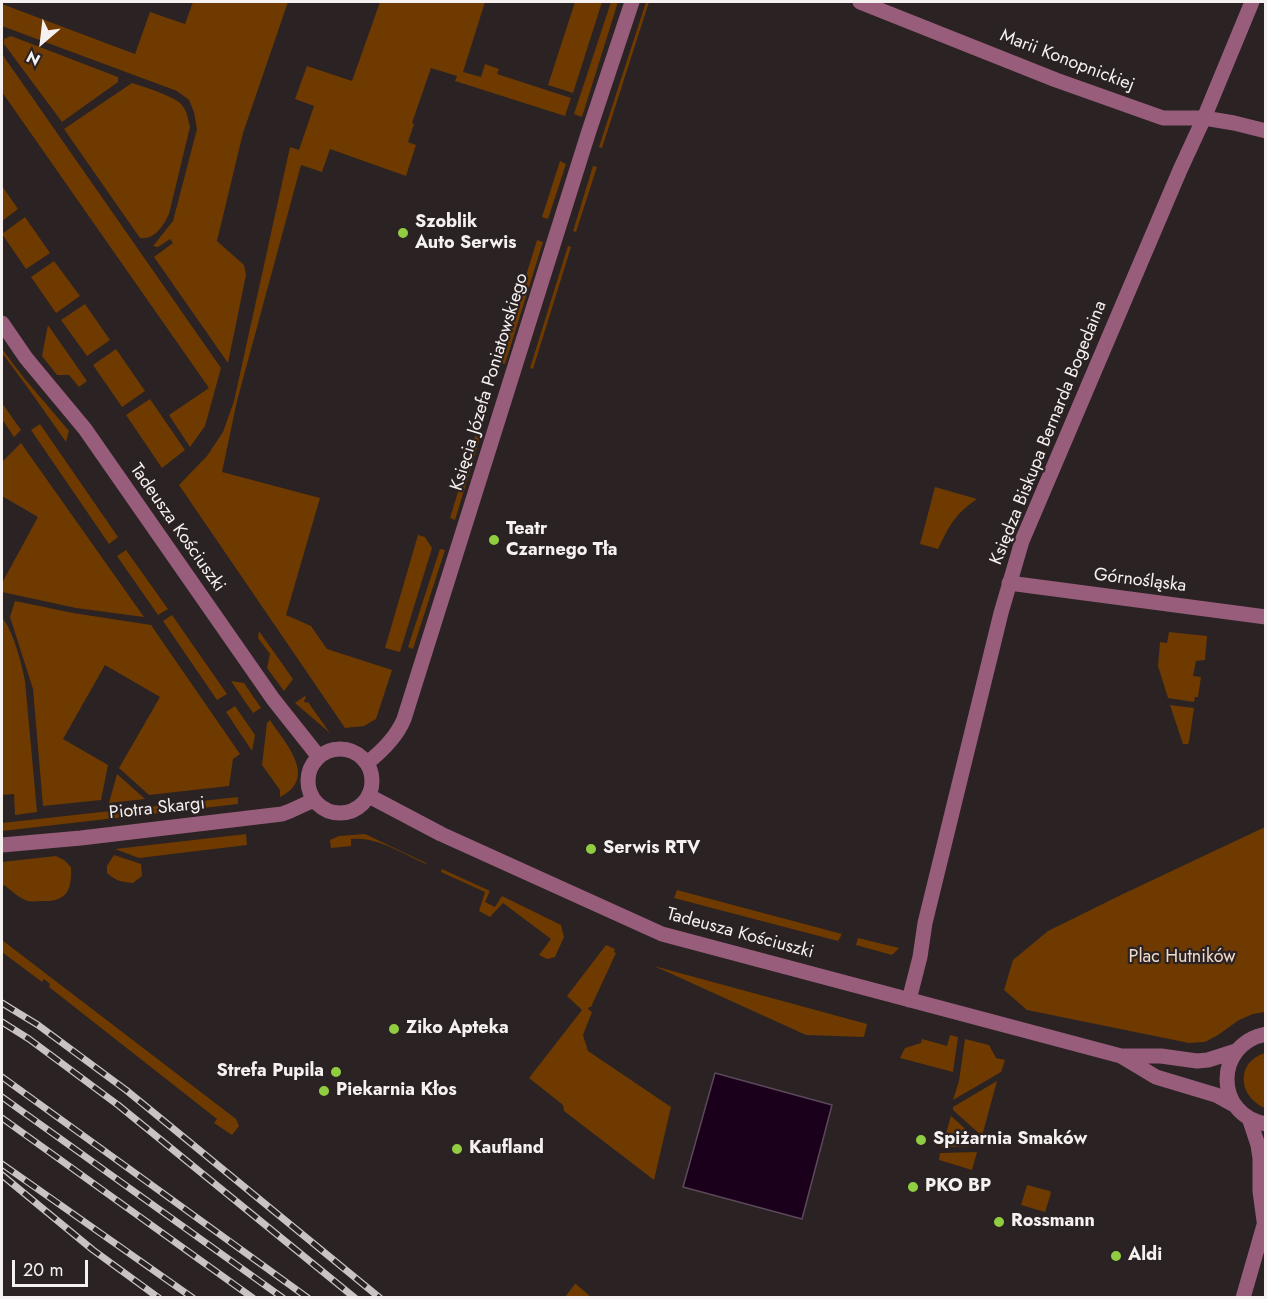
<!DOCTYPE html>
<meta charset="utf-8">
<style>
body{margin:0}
#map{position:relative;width:1267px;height:1299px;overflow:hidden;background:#2a2223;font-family:Jost,sans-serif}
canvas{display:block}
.frame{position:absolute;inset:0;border:3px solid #f6f1f1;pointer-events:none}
.north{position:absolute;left:12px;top:12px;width:60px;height:60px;-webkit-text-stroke:4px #2a2223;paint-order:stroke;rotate:208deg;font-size:16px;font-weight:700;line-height:24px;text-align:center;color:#f6f1f1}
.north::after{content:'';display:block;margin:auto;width:21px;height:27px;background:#f6f1f1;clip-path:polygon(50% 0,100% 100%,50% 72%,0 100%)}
.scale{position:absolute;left:12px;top:1260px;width:76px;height:27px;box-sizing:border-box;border:3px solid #f6f1f1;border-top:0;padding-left:8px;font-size:18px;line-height:21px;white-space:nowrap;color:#f6f1f1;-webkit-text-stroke:4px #2a2223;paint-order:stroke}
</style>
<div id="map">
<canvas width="1267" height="1299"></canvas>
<div class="frame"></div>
<div class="north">N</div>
<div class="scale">20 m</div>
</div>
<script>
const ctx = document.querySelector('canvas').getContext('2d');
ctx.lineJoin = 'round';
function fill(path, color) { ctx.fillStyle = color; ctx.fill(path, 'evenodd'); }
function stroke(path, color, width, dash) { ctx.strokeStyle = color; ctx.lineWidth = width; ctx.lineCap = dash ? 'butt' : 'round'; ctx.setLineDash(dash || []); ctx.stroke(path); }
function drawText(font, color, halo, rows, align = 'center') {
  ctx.font = font + ' Jost,sans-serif'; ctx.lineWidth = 4.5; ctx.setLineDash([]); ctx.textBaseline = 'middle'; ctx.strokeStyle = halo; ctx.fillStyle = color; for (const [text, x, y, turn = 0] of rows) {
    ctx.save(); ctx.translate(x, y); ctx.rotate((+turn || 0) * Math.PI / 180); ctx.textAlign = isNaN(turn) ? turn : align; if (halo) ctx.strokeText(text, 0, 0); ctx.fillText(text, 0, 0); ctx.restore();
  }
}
fill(new Path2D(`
 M193,2H288L243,133L217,241L244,265L246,275L228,363L154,257L173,243L170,239L158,247L153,246L173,221L197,129L194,112L189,100L177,91L2,26V4L135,54L150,12L185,24Z
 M380,2H485L463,72L481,77L485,64L499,69L497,74L571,98L565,116L455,81L457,76L431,68L412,123L414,124L408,142L416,145L406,176L330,149L322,172L301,165L237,401L222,472L320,498L286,615L311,626L327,649L392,670L376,719L364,726L345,728L179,485L207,456L223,432L234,401L290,147L299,150L314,106L295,99L307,66L352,81Z
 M575,2H602L573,93L548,85Z
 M611,2H618L582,117L574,114Z
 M646,2H649L602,148L599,147Z
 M11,36L118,77V82L62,122L4,44V39Z
 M2,54L221,368L205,426L190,447L169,415L209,388L2,92Z
 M132,83C144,87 174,96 181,104C187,110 188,119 190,127L169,214C163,226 155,240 140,238L64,129Z
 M560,161L566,164L548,219L542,217Z
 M593,166L597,167L576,232L573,231Z
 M2,186L18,209L2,221Z
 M25,217L50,253L26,269L2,234Z
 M537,240L543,242L505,364L499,363Z
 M568,246L571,247L533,369L530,368Z
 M54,261L80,296L56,313L31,277Z
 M85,304L110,340L87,356L61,320Z
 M48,325L87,381L79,387L69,375H57L42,356Z
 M2,349L24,378L69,431L66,442L28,388L2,353Z
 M116,349L145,391L122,407L93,365Z
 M150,399L185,450L162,468L126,415Z
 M2,403L21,430L14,437L2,419Z
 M40,424L118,537L109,544L31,430Z
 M475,436L480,438L455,520L450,518Z
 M21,443L144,617L76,608L2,592V583L38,517L2,496V462Z
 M935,487L977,499C954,515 950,525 938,549L920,544Z
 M418,535L425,537L432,548L400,652L385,648Z
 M440,549L445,550L413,649L408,647Z
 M126,550L168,609L158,615L117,556Z
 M15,601L73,613L151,625L240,754L233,759L229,786L149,795L119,768L160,697L105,665L63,739L108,765L101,800L43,806L33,689L10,617Z
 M172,615L227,694L217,700L163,621Z
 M2,618C13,629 22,665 25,681L37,812L15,815L14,794L2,795Z
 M259,631L293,679L284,691L267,668L270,654L258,638Z
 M1169,632L1207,636L1205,660L1196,661L1193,676L1201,677L1198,697H1195L1194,702L1168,698L1158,666L1160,642L1167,643Z
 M231,681L244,683L261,708L253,713Z
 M305,696L306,698L304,700L305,703L308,702L330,733L295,703Z
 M1170,705L1194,708L1189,742L1188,744H1183Z
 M235,706L255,735L252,751L226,712Z
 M270,720C285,743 319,778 280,797V790L262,765L267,723Z
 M117,774L145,799L109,803Z
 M238,797V804L2,831V823Z
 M1265,827V1012L1253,1014L1239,1020L1218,1035L1205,1042L1189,1043L1027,1010L1004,990L1013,960L1048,931L1123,894Z
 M246,834L247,845L139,858L115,849Z
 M365,834L426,863V864C403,854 377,836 351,839V846L331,848L330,840L339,836Z
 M114,855L141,864L142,876L133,883C122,882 116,881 107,873V866Z
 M56,856L64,860L71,867C72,890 67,902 43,901C38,901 32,902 28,901C20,899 11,890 4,885L2,887V862Z
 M442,869L490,891L485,902L495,907L502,896L561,925L564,937L555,957L547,959L539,955L551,939L503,903L490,917L479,911L485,892L441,872Z
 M677,890L842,934L838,941L674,898Z
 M858,938L899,948L892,955L856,945Z
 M2,940L236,1119L239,1126L232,1135L214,1123L217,1119L49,987L50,984L44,979L42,982L2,952Z
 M606,945L615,949L614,952L616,953L591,1007H589L588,1009L592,1012L583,1035L588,1051L671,1107L654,1180L564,1111L563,1105L529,1078L582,1010L567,996Z
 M654,966L867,1024L864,1037L806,1035Z
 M950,1035L958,1037L953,1072L900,1058L905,1048L921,1043L922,1039L947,1046Z
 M965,1039L989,1045L996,1058L1005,1060L1001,1072L953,1100L959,1081Z
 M1265,1053H1266L1265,1108C1238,1097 1235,1062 1265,1053Z
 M997,1081L982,1136L953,1110V1107Z
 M951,1116L980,1142L979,1146L942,1147Z
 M977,1152L972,1170L939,1160L940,1153Z
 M1027,1185L1050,1191L1051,1193L1045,1212L1021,1205Z
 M575,1284H576L591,1297H565Z`), '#6e3a00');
const water = new Path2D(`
 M715,1073L832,1105L802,1219L683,1187Z`);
fill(water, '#1a001b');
stroke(water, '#5c485b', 1.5);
stroke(new Path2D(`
 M860,2L1056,80L1163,118H1204L1234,123L1266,131
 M2,323L26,358L85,429L273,699L319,757
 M1009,583L1266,617
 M308 781a32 32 0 1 1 64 0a32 32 0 1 1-64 0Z
 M367,763C381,752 397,736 404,719L588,134L632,2
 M369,796L441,834L662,934L1121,1056H1161L1197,1061L1208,1060L1236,1051
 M2,845L81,838L282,814L290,811L314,800
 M909,1000L920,957L925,923L1001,613L1022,541L1180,170L1204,118L1252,2
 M1266,1034C1214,1044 1214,1115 1266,1124
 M1121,1056L1156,1077L1216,1095L1234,1105
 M1249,1118L1258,1145L1260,1158V1191L1264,1221
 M1243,1298L1266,1218`), '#985d7a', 15);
const rail = new Path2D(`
 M2,1003L38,1025L126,1090L380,1298
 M2,1022L29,1039L118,1105L355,1298
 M2,1077L308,1298
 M2,1097L283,1298
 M2,1118L253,1298
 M2,1164L193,1298
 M2,1175L93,1250L159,1298`);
stroke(rail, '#c9c3c3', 7);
stroke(rail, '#2a2223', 4.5, [14]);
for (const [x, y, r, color] of [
 [403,233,6,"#91cd40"],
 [494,540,6,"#91cd40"],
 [591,849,6,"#91cd40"],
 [394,1029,6,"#91cd40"],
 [336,1072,6,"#91cd40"],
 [324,1091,6,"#91cd40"],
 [921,1140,6,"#91cd40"],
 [457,1149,6,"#91cd40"],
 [913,1187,6,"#91cd40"],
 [999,1222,6,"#91cd40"],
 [1116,1256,6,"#91cd40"]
]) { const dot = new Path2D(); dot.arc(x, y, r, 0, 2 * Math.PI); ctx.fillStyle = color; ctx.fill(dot); stroke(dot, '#2a2223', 2); }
drawText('18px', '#f6f1f1', '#2a2223', [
 ["Marii Konopnickiej",1067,61,21],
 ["Księcia Józefa Poniatowskiego",490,382,-73],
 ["Księdza Biskupa Bernarda Bogedaina",1049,433,-68],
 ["Tadeusza Kościuszki",177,528,55],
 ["Górnośląska",1140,581,7],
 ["Piotra Skargi",157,809,-6],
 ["Tadeusza Kościuszki",740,934,15]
]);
drawText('bold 18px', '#f6f1f1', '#2a2223', [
 ["Szoblik",415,223],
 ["Auto Serwis",415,244],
 ["Teatr",506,530],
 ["Czarnego Tła",506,551],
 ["Serwis RTV",603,849],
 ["Ziko Apteka",406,1029],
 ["Strefa Pupila",324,1072,"right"],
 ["Piekarnia Kłos",336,1091],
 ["Spiżarnia Smaków",933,1140],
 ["Kaufland",469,1149],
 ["PKO BP",925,1187],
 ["Rossmann",1011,1222],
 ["Aldi",1128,1256]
], 'left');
drawText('18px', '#f0dbca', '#2a2223', [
 ["Plac Hutników",1182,958]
]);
</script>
